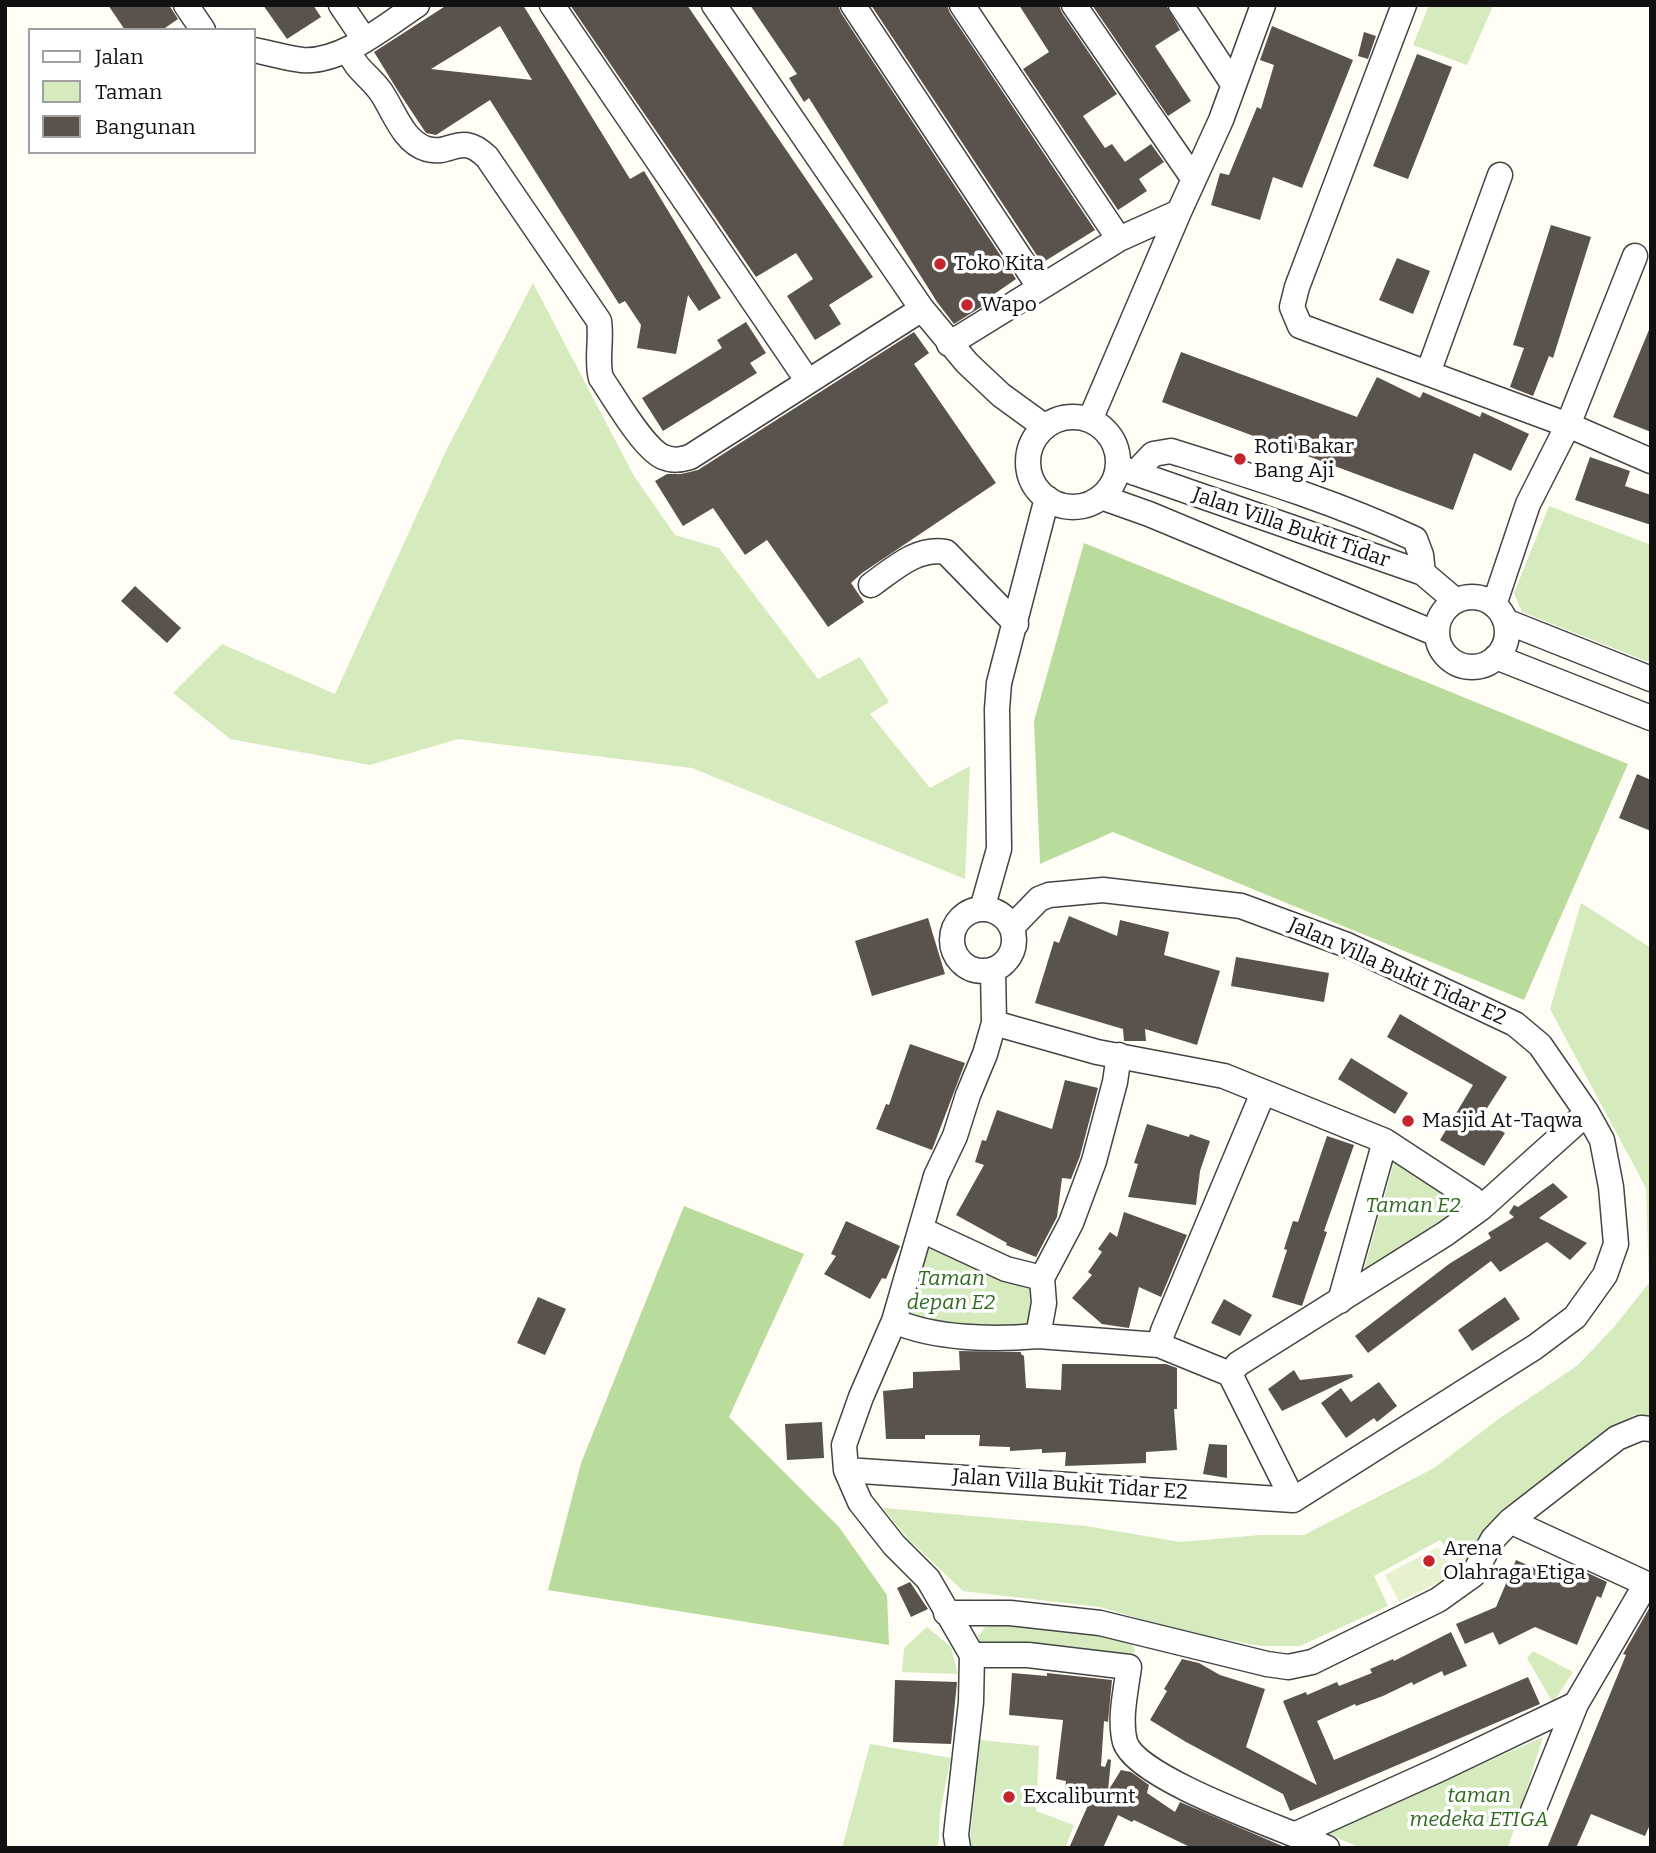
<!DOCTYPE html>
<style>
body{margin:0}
#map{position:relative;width:1656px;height:1853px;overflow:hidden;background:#fffdf5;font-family:Bitter,serif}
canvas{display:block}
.frame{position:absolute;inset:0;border:7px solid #111;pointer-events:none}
.legend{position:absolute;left:28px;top:28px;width:228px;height:126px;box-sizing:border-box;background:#fff;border:2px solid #a0a0a0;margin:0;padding:9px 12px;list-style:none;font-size:21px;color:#111}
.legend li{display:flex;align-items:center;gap:14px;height:35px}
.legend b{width:35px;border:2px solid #a0a0a0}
</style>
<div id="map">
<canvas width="1656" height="1853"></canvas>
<div class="frame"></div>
<ul class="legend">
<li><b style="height:9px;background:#fff"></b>Jalan</li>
<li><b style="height:19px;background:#d5ebbd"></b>Taman</li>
<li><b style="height:19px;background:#5a524d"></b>Bangunan</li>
</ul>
</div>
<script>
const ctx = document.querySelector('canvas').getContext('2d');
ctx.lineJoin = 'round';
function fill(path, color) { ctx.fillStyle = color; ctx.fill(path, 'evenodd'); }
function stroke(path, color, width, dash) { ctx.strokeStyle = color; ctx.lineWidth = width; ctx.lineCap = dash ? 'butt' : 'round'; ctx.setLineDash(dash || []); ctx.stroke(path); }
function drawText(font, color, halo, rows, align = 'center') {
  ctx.font = font + ' Bitter,serif'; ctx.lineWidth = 7; ctx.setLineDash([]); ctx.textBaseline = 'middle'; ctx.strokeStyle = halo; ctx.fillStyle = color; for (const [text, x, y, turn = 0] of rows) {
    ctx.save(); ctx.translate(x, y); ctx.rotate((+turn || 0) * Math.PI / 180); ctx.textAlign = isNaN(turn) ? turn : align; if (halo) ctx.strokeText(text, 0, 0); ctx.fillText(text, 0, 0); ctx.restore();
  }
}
fill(new Path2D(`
 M1429,5L1493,6L1467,65L1413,45Z
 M533,283L634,476L675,535L719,548L818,679L860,657L889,702L870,714L930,788L970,766L965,879L692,768L458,739L370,765L230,739L173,693L222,644L335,694L447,449Z
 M1549,506L1651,545V663L1522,612L1514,593Z
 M1581,903L1651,948V1419L1634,1415L1500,1511L1463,1568L1440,1540L1374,1576L1388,1606L1300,1646H1260L1181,1631L1100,1607L963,1591L907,1538L883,1508L1086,1526L1180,1542L1260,1535H1304L1434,1468L1500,1418L1578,1365L1614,1327L1649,1283L1646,1188L1550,1009Z
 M1395,1159L1465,1207L1363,1273Z
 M929,1247L1032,1287L1028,1326C982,1328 953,1328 909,1314Z
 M1010,1623L1131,1639L1135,1651L1127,1660L980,1645L978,1636L985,1627Z
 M927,1627L951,1647L958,1674L902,1672L904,1648Z
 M1533,1651L1573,1672L1553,1703L1527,1658Z
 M1543,1737L1508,1848H1360L1327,1833Z
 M980,1740L1039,1746L1036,1811L1074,1825L1065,1848H971L970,1840Z
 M870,1744L951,1758L940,1812L938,1848H842Z`), '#d5ebbd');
fill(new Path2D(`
 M1084,543L1628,764L1524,1000L1113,832L1040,864L1034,721Z
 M684,1206L804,1254L729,1417L839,1527L887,1595L889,1645L548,1590L581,1463Z`), '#b9dc9c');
fill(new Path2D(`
 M1438,1547L1454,1575L1399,1602L1385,1575Z`), '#e6f2cf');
fill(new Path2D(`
 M108,5H169L178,19L162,30H125Z
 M263,5H313L321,17L287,39Z
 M447,5H523L630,179L644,171L721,298L699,311L688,295L676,354L637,348L641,325L625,301L619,304L490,100L436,135L426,133L398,91L374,52ZM500,26L532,80L431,69L462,50Z
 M570,5H687L873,277L829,305L841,324L815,340L787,296L813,279L796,253L756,277Z
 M750,5H838L841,13L1016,279L990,297L992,300L954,324L937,302L809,98L804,102L789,78L797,74Z
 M871,5H947L950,13L1095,230L1042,263Z
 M1019,5H1059L1062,13L1117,94L1083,116L1105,148L1112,144L1125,162L1151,144L1164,162L1139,179L1147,191L1118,210L1023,69L1049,52Z
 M1092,5H1166L1180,30L1155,46L1191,101L1168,116Z
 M1272,26L1353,60L1302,188L1273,177L1260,220L1211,205L1220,173L1229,175L1257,107L1261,109L1274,65L1260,60Z
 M1364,32L1376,36L1368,59L1358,56Z
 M1417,54L1452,67L1408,179L1373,166Z
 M1551,225L1591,237L1553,358L1549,356L1533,396L1510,387L1524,348L1513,345Z
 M1397,258L1430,271L1413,314L1379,300Z
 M746,322L766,353L750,363L757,373L663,431L642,398L722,348L717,340Z
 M1651,325V432L1613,417Z
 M914,332L929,353L914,364L996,483L862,573L851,583L864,602L828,627L767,540L745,555L713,508L683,526L655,481L667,474H681L698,470Z
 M1181,352L1357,417L1377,377L1420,398L1423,392L1480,417L1482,412L1529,434L1511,471L1474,453L1453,510L1162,402Z
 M1590,457L1630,471L1625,486L1651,495V525L1575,500Z
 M135,586L181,628L167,643L121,601Z
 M1637,774L1651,780V831L1619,818Z
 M1069,916L1117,936L1120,920L1169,932L1164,955L1220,971L1197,1045L1145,1029L1146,1041H1124L1123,1029L1035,1003L1054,941L1059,943Z
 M928,918L945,974L872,996L855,941Z
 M1236,957L1329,973L1324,1002L1231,986Z
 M1400,1014L1507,1077L1480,1119L1505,1133L1484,1166L1440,1140L1473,1085L1387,1037Z
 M910,1044L965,1063L932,1150L876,1129L886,1104L889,1105Z
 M1351,1058L1408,1093L1395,1114L1338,1079Z
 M1065,1080L1098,1088L1080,1156L1071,1179L1062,1178L1057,1217L1036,1257L1006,1245L1007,1243L956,1215L984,1165L975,1162L982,1140L986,1141L997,1110L1052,1129Z
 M1147,1124L1189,1137L1190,1134L1210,1141L1200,1171L1196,1205L1128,1197L1138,1164L1134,1163Z
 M1327,1136L1354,1145L1324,1231L1327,1232L1302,1306L1272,1297L1287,1250L1284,1249L1293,1221L1298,1222Z
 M1553,1183L1568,1197L1539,1218L1587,1243L1570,1260L1547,1242L1500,1272L1491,1261L1368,1353L1355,1336L1449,1264L1491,1238L1488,1233L1514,1217L1509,1213L1514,1205L1518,1207Z
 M1124,1212L1187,1235L1161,1297L1139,1287L1129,1328L1102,1324L1072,1298L1092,1275L1088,1272L1102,1252L1098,1249L1110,1232L1117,1237Z
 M846,1221L900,1246L886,1279L882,1278L870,1299L824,1274L836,1256L831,1254Z
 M538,1297L566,1309L545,1355L517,1343Z
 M1505,1297L1520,1319L1472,1351L1458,1330Z
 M1224,1299L1252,1315L1240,1336L1211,1323Z
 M959,1351L1021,1352V1354L1024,1356L1026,1388L1061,1390L1062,1364H1166L1177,1368V1409H1174L1177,1450L1146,1452V1463L1065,1466L1066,1452L1042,1453V1449L1010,1451V1447L979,1446L980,1435H925V1439H886L883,1391L913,1388V1372L960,1370Z
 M1294,1370L1300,1380L1352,1374L1353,1377L1282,1411L1268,1389Z
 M1379,1382L1397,1406L1377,1422L1374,1418L1346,1438L1321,1403L1341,1388L1351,1402Z
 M822,1422L824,1458L787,1460L785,1424Z
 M1209,1444L1227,1445V1478L1203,1474Z
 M1516,1560L1571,1584L1577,1568L1607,1582L1601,1598L1597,1596L1577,1645L1535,1627L1499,1645L1493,1632L1465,1644L1456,1624L1496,1607Z
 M910,1582L928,1609L911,1617L897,1588Z
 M1651,1605V1822L1645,1836L1591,1814L1576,1848H1547L1626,1655L1623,1654Z
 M1451,1632L1467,1666L1444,1676L1442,1671L1413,1685L1412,1682L1383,1696L1356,1706L1355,1704L1317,1721L1334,1760L1528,1677L1540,1704L1290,1811L1283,1794L1186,1742L1150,1720L1167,1691L1164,1689L1182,1659L1199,1663L1220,1675L1265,1689L1246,1747L1317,1785L1283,1701L1306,1692L1307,1695L1337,1682L1339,1686L1372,1673L1370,1669L1393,1659L1394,1661Z
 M1012,1673L1047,1676V1673L1112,1680L1108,1722L1104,1721L1101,1766L1105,1767L1108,1759L1111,1760L1108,1791L1121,1770L1131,1772L1149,1785L1147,1793L1175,1812L1180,1802L1287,1848H1192L1134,1820L1132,1822L1118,1815L1103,1848H1069L1089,1803L1064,1801L1066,1781L1056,1779L1063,1720L1009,1715Z
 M895,1680L957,1682L951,1744L893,1742Z`), '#5a524d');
const minor = new Path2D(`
 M186,5L203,30
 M341,5L364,39
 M552,5L807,380
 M714,5L922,309L967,363L1001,395L1045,427
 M853,5L1040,288
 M962,5L1119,239
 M1074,5L1193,178
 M1181,5L1233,84
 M1404,5L1297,287L1292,307L1300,326L1568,425L1528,504L1494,605
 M254,50C269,53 286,58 302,60C342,63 385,26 417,5
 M348,50C357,71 369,75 381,92C394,111 403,142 427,149C452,156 460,131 487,157L599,321C602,340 596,361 601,378C614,397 643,448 663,457C673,461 680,460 690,457L922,309
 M1635,256L1568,425L1651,461
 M949,344L1119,239L1179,212L1221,120L1263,5
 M1428,373L1500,175
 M1028 462a45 45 0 1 1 90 0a45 45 0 1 1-90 0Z
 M1090,420L1179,212
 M1118,467L1423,573L1456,601
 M1135,473L1153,454L1171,451C1254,477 1336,502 1415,539L1421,555L1423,573
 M1101,497L1149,514L1437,634
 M871,585C894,569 916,547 946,552L1016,624
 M1437 632a35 35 0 1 1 70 0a35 35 0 1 1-70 0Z
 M1505,621L1651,679
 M1496,657L1651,718
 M952 940a31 31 0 1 1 62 0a31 31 0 1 1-62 0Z
 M982,909L999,849L997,709L999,683L1047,498
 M994,1023L1097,1052L1224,1076L1385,1141L1340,1301
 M1385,1141L1472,1198L1481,1208
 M922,1230L1006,1269L1042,1278
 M894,1321C935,1339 993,1340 1038,1336L1044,1303L1042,1278L1071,1223L1094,1161L1115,1082L1119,1055
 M1038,1336L1159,1345L1230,1374L1293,1500
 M1159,1345L1163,1331L1263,1093
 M1230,1374L1238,1364L1445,1234L1481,1208L1587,1113
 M846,1470L1293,1500L1535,1347L1575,1317L1605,1275L1616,1244L1611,1187L1602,1140L1587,1113L1540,1045L1515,1024L1347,945L1241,906L1103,890L1049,895L1039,899L1012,927
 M1510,1521L1651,1586
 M946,1613H1010L1100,1623L1267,1664L1288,1667L1312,1662L1438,1600L1473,1575L1493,1539L1510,1521L1617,1438L1641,1428L1651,1429
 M972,1655H1028L1129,1667C1126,1690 1119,1719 1125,1742C1137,1780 1288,1830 1327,1848
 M1533,1811L1576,1704L1646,1584
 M1296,1834L1440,1769L1576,1704
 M958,1848L956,1835L971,1702L972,1655L928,1579L894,1545L860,1502L846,1470L844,1445L861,1397L894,1321L936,1176L955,1136L968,1095L985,1054L994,1023L993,970`);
stroke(minor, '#444', 27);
stroke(minor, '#fff', 24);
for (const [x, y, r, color] of [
 [940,264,7,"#c4262e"],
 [967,305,7,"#c4262e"],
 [1240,459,7,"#c4262e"],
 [1408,1121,7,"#c4262e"],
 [1429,1561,7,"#c4262e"],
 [1009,1797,7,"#c4262e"]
]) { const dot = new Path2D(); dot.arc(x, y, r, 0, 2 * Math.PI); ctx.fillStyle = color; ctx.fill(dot); stroke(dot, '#fff', 2.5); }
drawText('21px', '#111', '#fff', [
 ["Toko Kita",954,264],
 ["Wapo",981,305],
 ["Roti Bakar",1254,447],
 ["Bang Aji",1254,471],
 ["Masjid At-Taqwa",1422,1121],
 ["Arena",1443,1549],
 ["Olahraga Etiga",1443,1573],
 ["Excaliburnt",1023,1797]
], 'left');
drawText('21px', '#111', '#fff', [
 ["Jalan Villa Bukit Tidar",1291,528,19],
 ["Jalan Villa Bukit Tidar E2",1397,972,24],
 ["Jalan Villa Bukit Tidar E2",1070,1485,4]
]);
drawText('italic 21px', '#2f6b1f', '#fff', [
 ["Taman E2",1413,1206],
 ["Taman",951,1279],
 ["depan E2",951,1303],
 ["taman",1479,1796],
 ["medeka ETIGA",1479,1820]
]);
</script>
